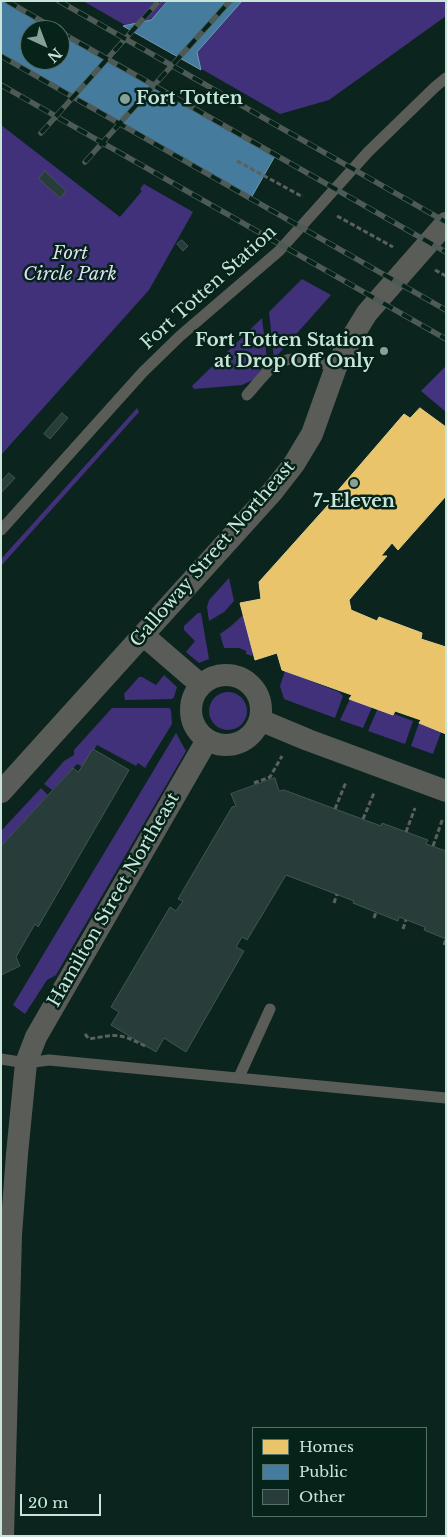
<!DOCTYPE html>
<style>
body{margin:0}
#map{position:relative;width:447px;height:1537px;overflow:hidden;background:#0c241e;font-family:"Libre Baskerville",serif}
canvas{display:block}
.frame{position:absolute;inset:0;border:2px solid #c9e5da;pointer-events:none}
.legend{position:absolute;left:252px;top:1427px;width:175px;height:90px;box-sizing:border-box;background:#06231a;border:1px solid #547167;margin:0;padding:6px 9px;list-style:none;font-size:15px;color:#c9e5da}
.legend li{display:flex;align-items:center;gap:10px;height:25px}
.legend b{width:25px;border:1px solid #547167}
.north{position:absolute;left:20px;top:20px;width:50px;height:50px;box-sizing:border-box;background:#06231a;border:1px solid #547167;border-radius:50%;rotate:137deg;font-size:14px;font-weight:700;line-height:20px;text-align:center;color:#c9e5da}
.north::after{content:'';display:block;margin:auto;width:18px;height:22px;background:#87a198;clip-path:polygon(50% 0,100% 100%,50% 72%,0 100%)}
.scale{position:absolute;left:20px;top:1494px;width:81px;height:22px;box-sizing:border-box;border:2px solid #c9e5da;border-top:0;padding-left:6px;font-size:15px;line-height:18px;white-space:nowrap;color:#c9e5da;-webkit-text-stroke:4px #06231a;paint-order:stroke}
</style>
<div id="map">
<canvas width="447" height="1537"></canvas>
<div class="frame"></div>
<ul class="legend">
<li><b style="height:14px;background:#e9c46a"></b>Homes</li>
<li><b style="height:14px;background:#457b9d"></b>Public</li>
<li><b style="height:14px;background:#283d39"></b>Other</li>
</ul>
<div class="north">N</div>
<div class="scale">20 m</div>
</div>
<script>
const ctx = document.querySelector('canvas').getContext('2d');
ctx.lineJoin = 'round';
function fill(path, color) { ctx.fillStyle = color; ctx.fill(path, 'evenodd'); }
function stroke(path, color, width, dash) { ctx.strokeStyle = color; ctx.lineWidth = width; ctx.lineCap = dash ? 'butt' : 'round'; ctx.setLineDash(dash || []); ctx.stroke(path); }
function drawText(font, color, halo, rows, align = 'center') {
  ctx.font = font + ' "Libre Baskerville",serif'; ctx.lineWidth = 5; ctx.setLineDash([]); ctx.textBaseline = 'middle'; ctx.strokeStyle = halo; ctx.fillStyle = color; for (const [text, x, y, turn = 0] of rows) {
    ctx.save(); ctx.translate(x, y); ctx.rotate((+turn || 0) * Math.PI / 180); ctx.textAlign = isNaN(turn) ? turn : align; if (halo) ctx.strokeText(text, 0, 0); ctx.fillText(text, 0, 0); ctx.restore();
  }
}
fill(new Path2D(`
 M83,1H446V16L329,100L280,114Z
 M1,125L120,217L142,191L140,189L144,184L193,212L149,290L1,455Z
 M302,279L331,295L274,359L269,312Z
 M262,318L268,367L257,378L242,385L194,389L192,386Z
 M137,408L139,412L1,566V559Z
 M229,578L234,601L224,612L209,621L207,607L209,600Z
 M198,613H201L209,659L199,663L186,652L195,641L184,630V626Z
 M245,613L253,653L252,656L246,654V651L239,648H224L220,634L231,626Z
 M285,671L339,692L343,696L335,718L284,699L280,686Z
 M164,675L177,687L174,697L172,699L125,700L124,694L139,677H142L156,685Z
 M209 711a19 19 0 1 1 38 0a19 19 0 1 1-38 0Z
 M350,699L372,707L363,728L340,720Z
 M112,708H169L171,710L172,724L145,768L138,763L136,766L97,745L83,767L77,764L52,790L44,784L64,761L74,755V750Z
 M378,708L413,721L405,744L368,731Z
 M419,723L441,732L433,754L411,746Z
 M176,733L186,751L56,975L47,980L25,1014L13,1005Z
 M41,788L48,795L1,846V831Z`), '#40317a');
fill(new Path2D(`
 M446,366V412L421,391Z`), '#443480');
const homes = new Path2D(`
 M420,408L446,427V496L398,550L392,543L381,556H387L349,600L351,610L377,621L379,617L422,633L421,639L446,647V734L419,723L421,720L395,711L393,715L349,699L352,695L282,670L277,653L255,660L240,603L261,599L259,582L329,504L331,509L341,499L335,494L404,414L410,418Z`);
fill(homes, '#e9c46a');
stroke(homes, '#dfce8c', 1);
const public = new Path2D(`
 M1,1H4L55,30H30V60H60V33L275,156L251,198L1,56Z
 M168,1H242L197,52L201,70L123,26L151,20Z`);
fill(public, '#457b9d');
stroke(public, '#6d9baf', 1);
const building = new Path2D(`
 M45,171L66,191L60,198L39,179Z
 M182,240L188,246L183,251L177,244Z
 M62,413L68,418L50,439L44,434Z
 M9,473L15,478L1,493V482Z
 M93,749L129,770L38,927L35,924L16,957L20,966L1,975V846L73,768L78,772Z
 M275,778L279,791L284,790L381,826L382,823L428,840L426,844L446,851V939L424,930L425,927L399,917L398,921L353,903L354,901L286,875L247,940L242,937L236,947L244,951L186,1052L164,1038L156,1052L111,1025L119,1012L111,1007L170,907L176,911L183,901L178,899L232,807L236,806L231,794Z`);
fill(building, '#283d39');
stroke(building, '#3f5652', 1);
stroke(new Path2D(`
 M237,161L303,197
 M337,216L393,247
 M435,270L446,276
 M254,783L270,777L282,756
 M335,809L346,782
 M363,819L374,793
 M406,832L415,808
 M433,846L443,818
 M334,903L337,894
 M374,918L376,912
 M403,929L406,920
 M444,945L446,939
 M85,1034L89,1039C117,1034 120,1033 145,1046`), '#5c605d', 3, [5, 2.5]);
stroke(new Path2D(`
 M247,395C254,387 262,377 270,369C289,351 314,361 336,367
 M1,530L143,372L180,336L279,251L368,152L435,87L446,78
 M1,1059L26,1063L49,1060L446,1098
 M239,1077L270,1009`), '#5a5c58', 11);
stroke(new Path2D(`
 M143,635L201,685
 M191 710a35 35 0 1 1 70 0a35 35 0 1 1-70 0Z
 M260,720L308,740L446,791
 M1,792L273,491L294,464L312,434L336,367L351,339L367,313L446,223
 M3,1536L11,1235L17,1154L26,1063L36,1037L207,740`), '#5a5c58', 22);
const rail = new Path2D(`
 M7,1L57,30
 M59,1L446,222
 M60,32L446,252
 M1,56L446,310
 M1,85L446,339
 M41,133L159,1
 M85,162L230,1`);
stroke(rail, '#4d5a55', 5.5);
stroke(rail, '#06231a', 4, [11]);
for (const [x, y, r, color] of [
 [125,99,6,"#87a198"],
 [384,351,5,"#87a198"],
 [354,483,5,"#87a198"]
]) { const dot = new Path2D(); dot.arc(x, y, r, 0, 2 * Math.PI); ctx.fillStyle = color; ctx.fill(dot); stroke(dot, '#06231a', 2); }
drawText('bold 18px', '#c9e5da', '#06231a', [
 ["Fort Totten",136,99],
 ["Fort Totten Station",374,341,"right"],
 ["at Drop Off Only",374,362,"right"],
 ["7-Eleven",354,502,"center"]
], 'left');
drawText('italic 18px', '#dfdcf5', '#06231a', [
 ["Fort",70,254],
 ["Circle Park",70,275]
]);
drawText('18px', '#c9e5da', '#06231a', [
 ["Fort Totten Station",209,288,-42],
 ["Galloway Street Northeast",213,554,-49],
 ["Hamilton Street Northeast",114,900,-60]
]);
</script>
